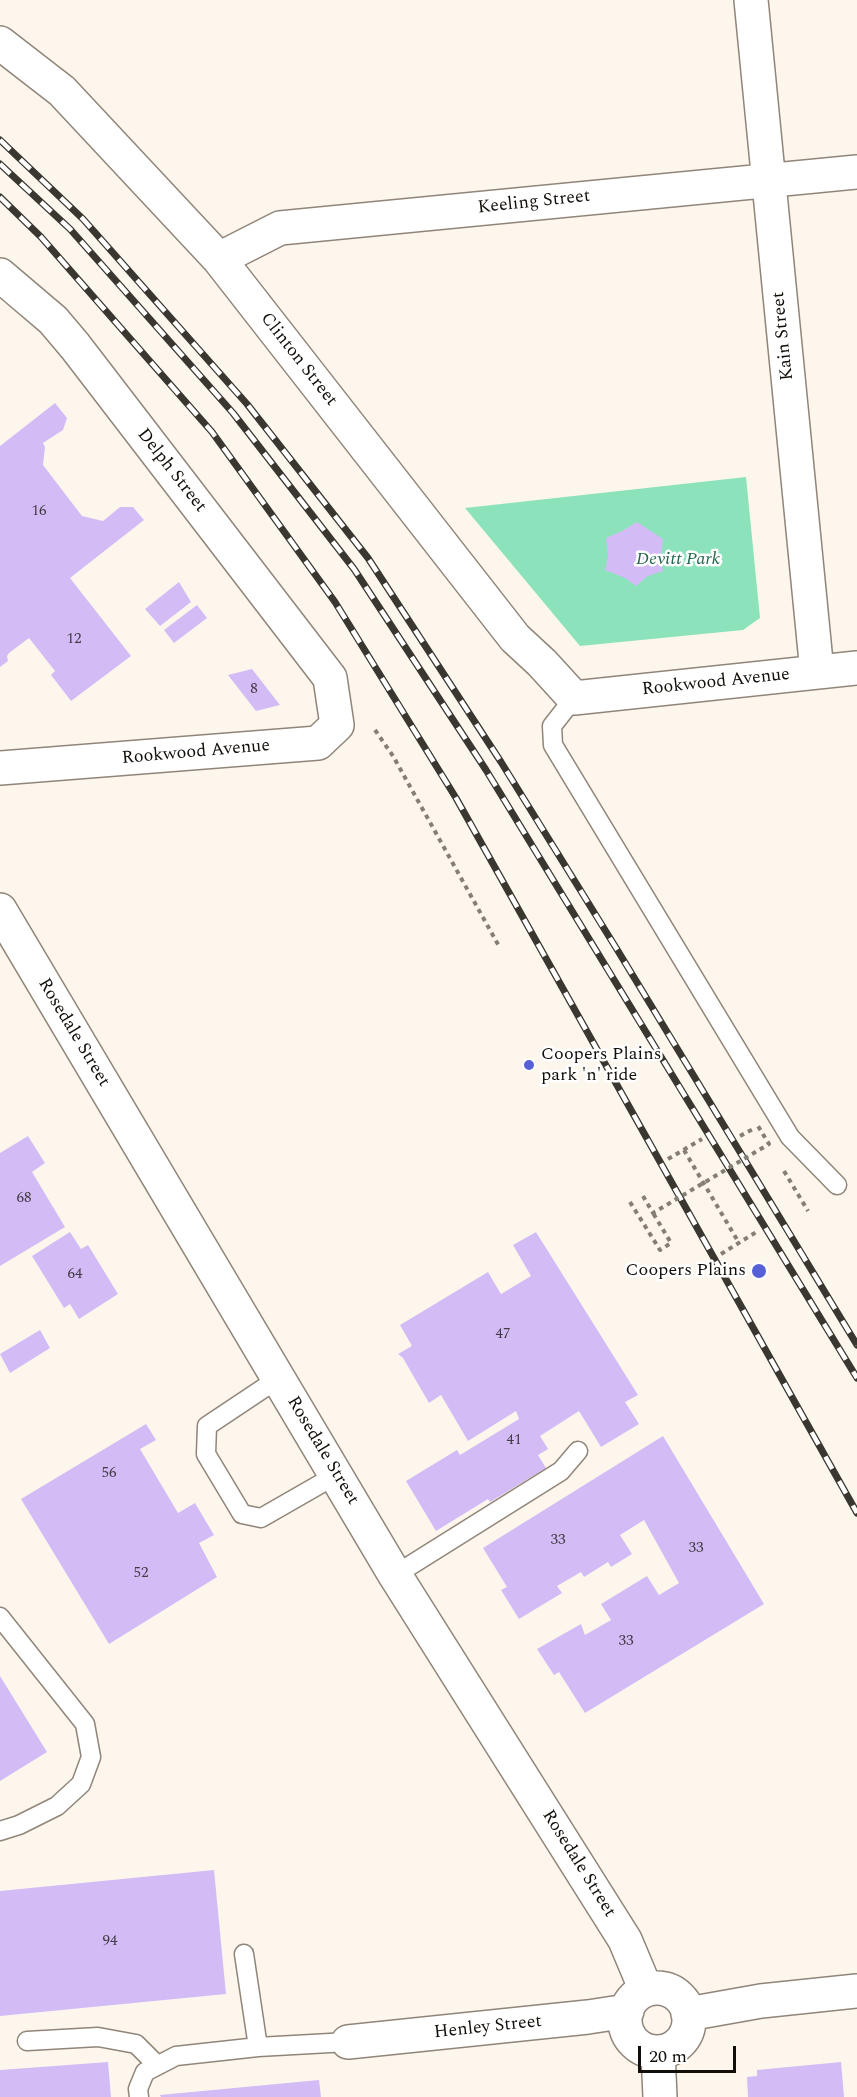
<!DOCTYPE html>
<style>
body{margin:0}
#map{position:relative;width:857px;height:2097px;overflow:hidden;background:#fdf6ed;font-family:Spectral,serif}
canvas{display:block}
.scale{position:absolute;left:638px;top:2046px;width:98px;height:27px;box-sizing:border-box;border:3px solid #120e09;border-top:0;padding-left:8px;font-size:18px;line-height:21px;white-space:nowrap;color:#120e09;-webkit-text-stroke:4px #fff;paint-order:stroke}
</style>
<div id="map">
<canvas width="857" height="2097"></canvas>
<div class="scale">20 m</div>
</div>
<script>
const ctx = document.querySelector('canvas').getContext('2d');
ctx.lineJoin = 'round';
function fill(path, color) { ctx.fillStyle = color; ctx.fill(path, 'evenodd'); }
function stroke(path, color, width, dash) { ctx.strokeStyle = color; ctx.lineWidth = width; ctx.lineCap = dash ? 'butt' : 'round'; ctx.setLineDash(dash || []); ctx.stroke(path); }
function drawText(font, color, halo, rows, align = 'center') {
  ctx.font = font + ' Spectral,serif'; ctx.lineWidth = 5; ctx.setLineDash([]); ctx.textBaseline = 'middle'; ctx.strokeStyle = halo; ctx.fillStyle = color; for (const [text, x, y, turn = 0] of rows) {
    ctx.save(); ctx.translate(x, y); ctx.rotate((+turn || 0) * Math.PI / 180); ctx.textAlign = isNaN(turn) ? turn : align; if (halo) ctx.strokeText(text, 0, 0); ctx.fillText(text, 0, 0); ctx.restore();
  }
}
fill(new Path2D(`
 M746,477L760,618L743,630L580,646L465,508Z`), '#8be2bb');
fill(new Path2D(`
 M55,403L67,418L63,430L43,443L45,447L43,465L82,516L103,521L120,507H133L144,520L70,578L131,656L71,701L51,675L55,671L29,638L9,653L7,656L8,661L0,667V446Z
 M637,522L663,539L661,555L663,571L648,576L636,586L625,578L605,570L608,556L606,538L622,531Z
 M179,582L191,602L160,626L145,609Z
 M197,605L207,618L174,643L164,630Z
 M252,669L280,705L256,711L228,675Z
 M28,1136L45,1163L32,1172L65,1227L0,1266V1153Z
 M70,1232L81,1249L88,1245L118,1294L79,1319L70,1304L64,1308L32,1256Z
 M536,1232L638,1395L625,1402L639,1424L601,1447L579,1411L540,1436L548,1449L538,1455L546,1468L490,1502L488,1499L436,1531L406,1481L457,1450L460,1455L519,1419L516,1411L468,1441L441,1395L429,1403L403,1358L398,1354L412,1346L400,1325L488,1272L501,1294L531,1276L513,1245Z
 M40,1330L50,1348L10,1373L0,1354Z
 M146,1424L156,1440L140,1449L178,1513L195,1503L214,1535L199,1543L217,1577L109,1644L21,1499Z
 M663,1436L764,1604L585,1713L559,1672L554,1675L537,1649L581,1624L585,1635L611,1620L601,1604L647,1576L659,1595L679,1583L644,1520L620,1535L632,1554L611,1567L608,1562L584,1577L581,1572L557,1586L562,1593L519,1619L501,1590L507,1587L483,1548Z
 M0,1676L47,1752L0,1781Z
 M214,1870L226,1994L0,2016V1891Z
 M108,2062L111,2097H0V2070Z
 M841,2062L844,2097H748L747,2077L757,2076V2070Z
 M319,2080L321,2097H161L160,2095Z`), '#d3bcf6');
const service = new Path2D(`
 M574,698L552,726L553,745L790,1137L837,1185
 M279,1378L207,1426L206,1454L242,1514L261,1518L336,1475
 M395,1575L561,1471L578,1451
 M0,1617L85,1724L91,1757L81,1784L57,1806L19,1825L0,1831
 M244,1954L258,2047
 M27,2041L98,2037L136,2044L157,2065
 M139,2097L138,2089L145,2072L176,2056L258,2047L348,2042`);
const minor = new Path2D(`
 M751,0L817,672
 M0,43L62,91L219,259L515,638L542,663L574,698L857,668
 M219,259L280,228L857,172
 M0,275L53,320L75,346L330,678L337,725L318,743L0,768
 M0,910L395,1575L625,1940L646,1990
 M625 2020a32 32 0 1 1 64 0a32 32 0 1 1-64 0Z
 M688,2014L761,2001L857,1991
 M348,2042L588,2017L627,2011
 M658,2052L660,2097`);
stroke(service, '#908578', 21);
stroke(minor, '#908578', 36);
stroke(new Path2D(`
 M375,730L393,756L500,948
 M740,1136L755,1128
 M684,1150L739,1243
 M668,1159L702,1139
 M784,1171L808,1211
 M630,1202L660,1250L671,1243L653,1213
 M721,1254L758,1231`), '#847e77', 4, [4.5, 4.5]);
stroke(service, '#fff', 18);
stroke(minor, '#fff', 33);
const rail = new Path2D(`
 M0,140L83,219L247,404L368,558L501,762L618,951L857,1345
 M0,164L70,229L233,413L354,569L486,770L857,1378
 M0,197L41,237L212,432L335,602L456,798L857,1513`);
stroke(rail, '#3a3630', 7);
stroke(rail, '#fff', 4.5, [14]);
stroke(new Path2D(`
 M643,1196L653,1213L769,1144L758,1126`), '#847e77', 4, [4.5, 4.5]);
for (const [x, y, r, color] of [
 [529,1065,6,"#5660d7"],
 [759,1271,8,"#5660d7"]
]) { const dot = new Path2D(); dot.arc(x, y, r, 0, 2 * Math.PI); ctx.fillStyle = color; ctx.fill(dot); stroke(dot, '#fff', 2); }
drawText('15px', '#423a44', null, [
 ["16",39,512],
 ["12",74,640],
 ["8",254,690],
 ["68",24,1199],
 ["64",75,1275],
 ["47",503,1335],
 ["41",514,1441],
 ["56",109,1474],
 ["33",558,1541],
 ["33",696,1549],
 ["52",141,1574],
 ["33",626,1642],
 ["94",110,1942]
]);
drawText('18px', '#120e09', '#fff', [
 ["Keeling Street",534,203,-6],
 ["Kain Street",784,336,-96],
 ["Clinton Street",298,360,52],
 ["Delph Street",171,471,52],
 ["Rookwood Avenue",716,683,-6],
 ["Rookwood Avenue",196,753,-5],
 ["Rosedale Street",73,1033,59],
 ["Rosedale Street",322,1451,59],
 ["Rosedale Street",578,1864,58],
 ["Henley Street",488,2028,-6]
]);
drawText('italic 18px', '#21654b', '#fff', [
 ["Devitt Park",678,560]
]);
drawText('18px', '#120e09', '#fff', [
 ["Coopers Plains",541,1055],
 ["park 'n' ride",541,1076],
 ["Coopers Plains",746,1271,"right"]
], 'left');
</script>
